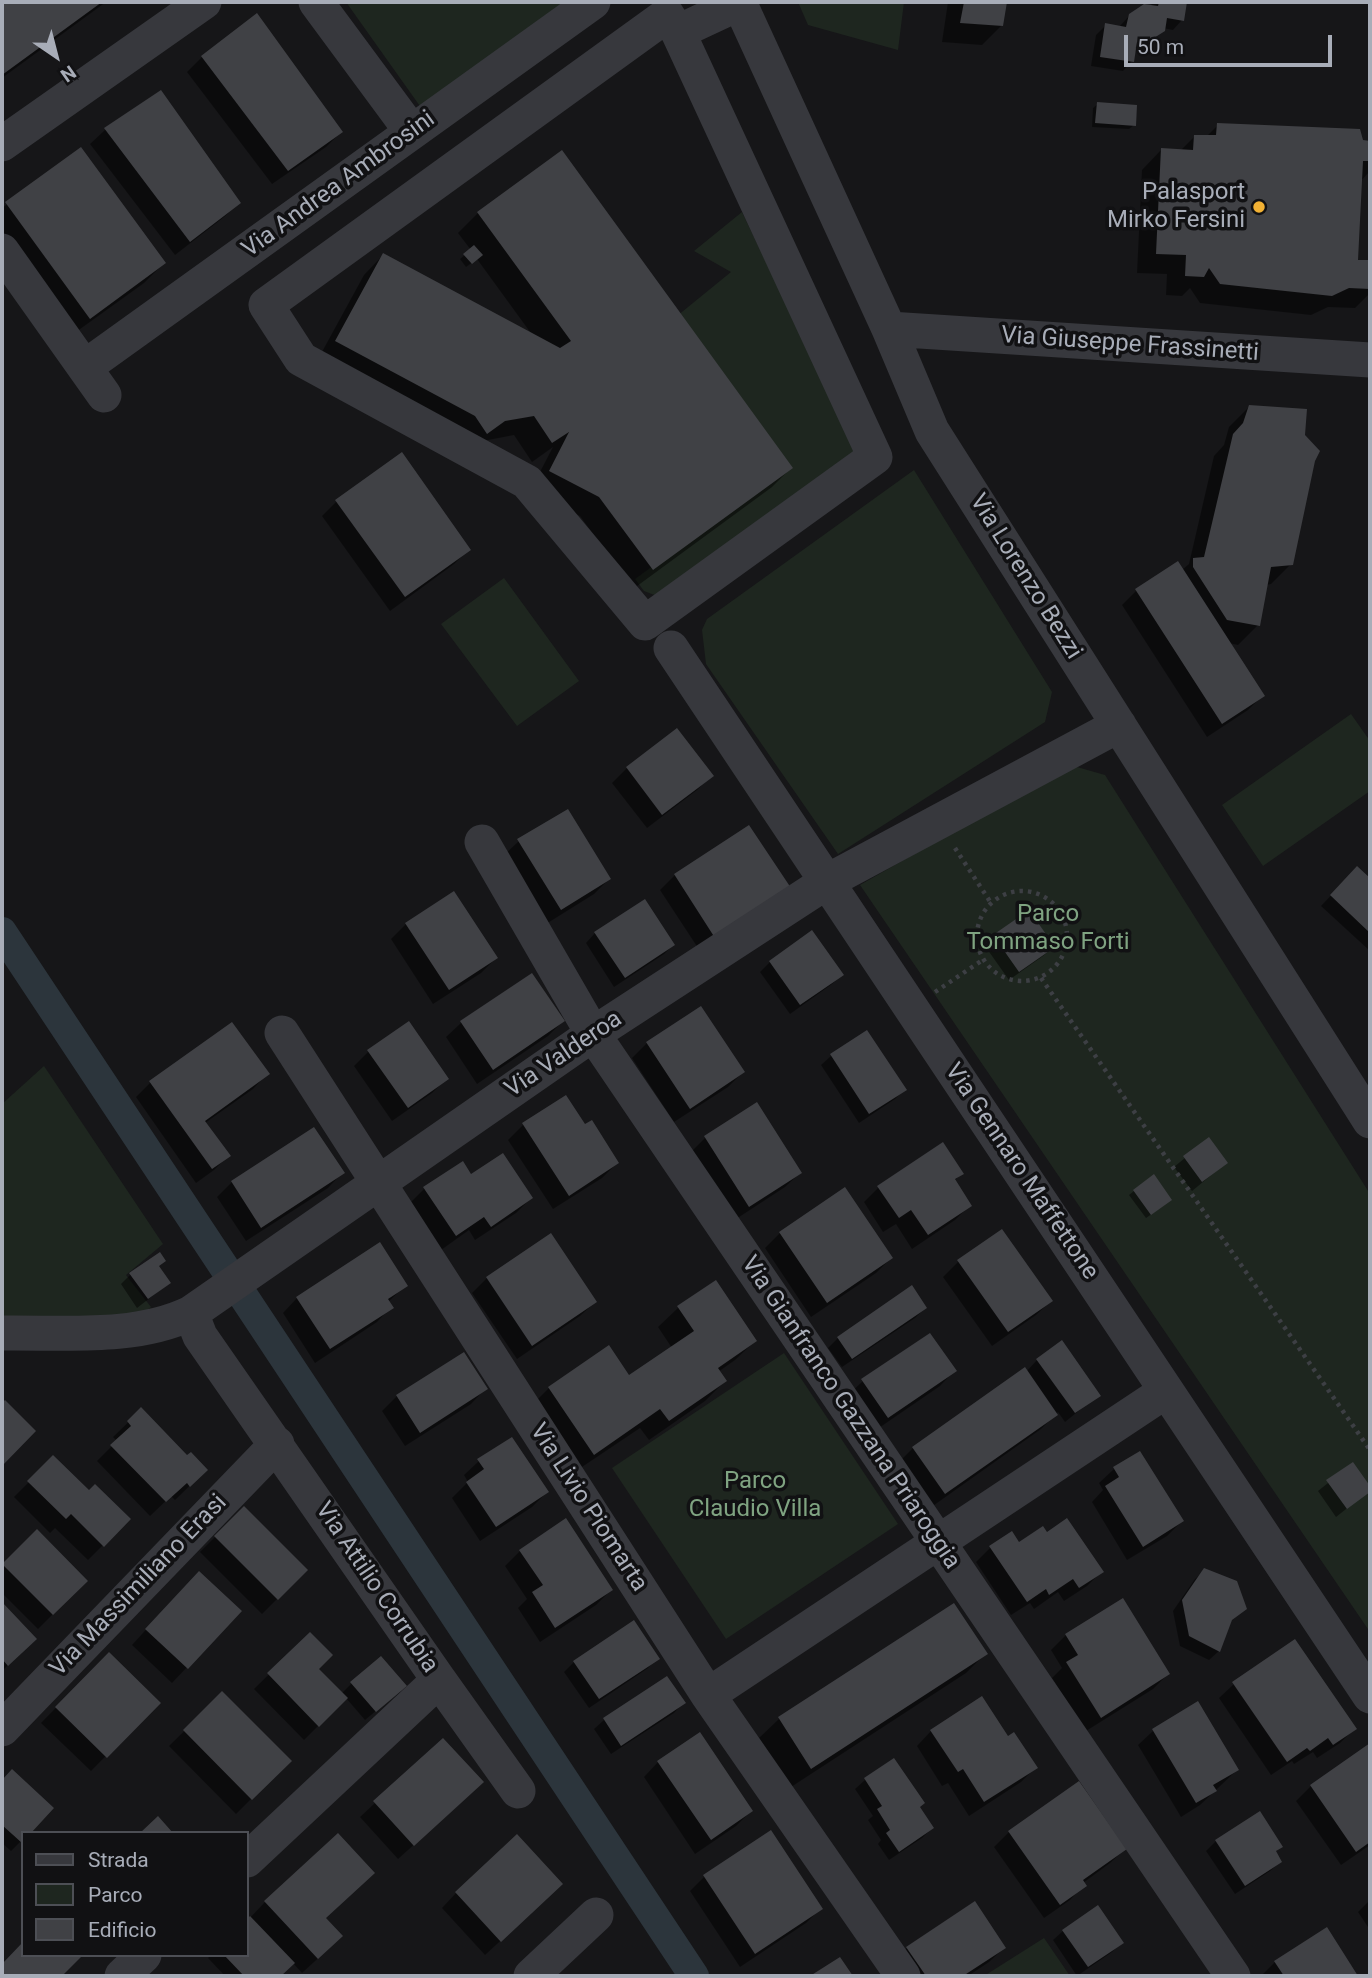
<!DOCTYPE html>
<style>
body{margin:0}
#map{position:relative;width:1372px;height:1978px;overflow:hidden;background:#161618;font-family:Roboto,sans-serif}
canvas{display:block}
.frame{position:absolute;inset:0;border:4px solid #a8adb8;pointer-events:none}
.legend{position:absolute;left:21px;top:1831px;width:228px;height:126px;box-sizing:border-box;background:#111113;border:2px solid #4d4f55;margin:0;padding:9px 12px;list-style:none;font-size:21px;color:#a8adb8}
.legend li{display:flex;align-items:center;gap:14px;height:35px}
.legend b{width:35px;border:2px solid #4d4f55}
.north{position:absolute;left:21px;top:21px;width:70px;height:70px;-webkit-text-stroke:5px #111113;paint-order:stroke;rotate:145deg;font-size:19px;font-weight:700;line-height:28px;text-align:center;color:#a8adb8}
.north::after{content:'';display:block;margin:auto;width:24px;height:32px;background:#a8adb8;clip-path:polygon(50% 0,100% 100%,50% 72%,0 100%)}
.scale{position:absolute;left:1124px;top:35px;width:208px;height:32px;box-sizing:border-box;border:4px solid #a8adb8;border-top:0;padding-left:9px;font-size:21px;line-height:24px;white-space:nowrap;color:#a8adb8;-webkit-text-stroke:5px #111113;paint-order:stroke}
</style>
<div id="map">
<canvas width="1372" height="1978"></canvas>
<div class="frame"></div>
<ul class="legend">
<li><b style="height:9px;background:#37383d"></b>Strada</li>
<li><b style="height:19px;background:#1e261f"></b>Parco</li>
<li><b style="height:19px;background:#404145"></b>Edificio</li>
</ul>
<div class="north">N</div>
<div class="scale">50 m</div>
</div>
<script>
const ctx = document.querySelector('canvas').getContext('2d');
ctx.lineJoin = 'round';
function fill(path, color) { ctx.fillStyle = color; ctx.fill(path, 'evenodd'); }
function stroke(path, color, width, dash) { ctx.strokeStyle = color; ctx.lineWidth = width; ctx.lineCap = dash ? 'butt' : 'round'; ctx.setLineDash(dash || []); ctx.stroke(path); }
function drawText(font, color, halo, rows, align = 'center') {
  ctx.font = font + ' Roboto,sans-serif'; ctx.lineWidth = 7; ctx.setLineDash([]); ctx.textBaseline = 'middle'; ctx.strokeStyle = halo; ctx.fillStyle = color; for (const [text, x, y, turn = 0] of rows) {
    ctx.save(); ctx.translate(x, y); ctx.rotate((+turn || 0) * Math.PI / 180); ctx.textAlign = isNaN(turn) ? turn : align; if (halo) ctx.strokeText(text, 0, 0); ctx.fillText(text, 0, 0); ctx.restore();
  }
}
fill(new Path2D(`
 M346,2H564L422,109Z
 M798,2H904L898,50L808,25Z
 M742,212L856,450L657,596L644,591L635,579L785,469L677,316L731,272L694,251Z
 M914,470L1052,692L1045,722L838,854L706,664L702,630L707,619Z
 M504,578L579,681L517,726L441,624Z
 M1351,714L1370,741V791L1263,866L1222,805Z
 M1070,765L1105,775L1370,1194V1632L860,885Z
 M44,1066L163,1244L126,1275L151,1307L139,1317L2,1316V1104Z
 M784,1353L898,1524L726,1639L612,1468Z
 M1044,1938L1070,1976H984Z`), '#1e261f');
fill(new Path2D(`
 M6,2H106L2,78V5Z
 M948,2H1006L1002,25L982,45L942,42Z
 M1152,2H1185L1182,20L1173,30L1163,28L1153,40L1135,52L1132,61L1123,71L1091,66L1096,35L1106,25L1119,27L1130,15L1151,7Z
 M202,57L341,132L326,147L272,184L187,72Z
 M160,92L239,203L224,217L175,255L90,144L105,130Z
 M1098,104L1134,125L1129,129L1092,127L1093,108Z
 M1218,125L1370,142V171L1360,182L1356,261L1370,262V293L1355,308L1328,307L1311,315L1200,303L1190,288L1182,296L1166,295L1167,274L1137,273L1142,170L1161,150L1180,151L1195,136L1206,137Z
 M81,149L164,263L144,283L69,337L2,244V208Z
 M561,152L791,468L772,487L633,589L580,516L530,491L553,447L532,462L514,435L483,441L317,361L364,275L383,255L533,336L477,259L466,267L460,259L471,250L458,233L478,213Z
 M1249,407L1303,436L1314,461L1291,564L1271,584L1266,585L1258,625L1238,645L1229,643L1263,695L1248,710L1207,737L1122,605L1136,591L1182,570L1189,564L1214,456L1224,445L1229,427Z
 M337,501L469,549L454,564L390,611L322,516Z
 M677,730L711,776L697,790L647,828L612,783L627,768Z
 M749,827L774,903L700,951L660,890L675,875Z
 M519,841L609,879L594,894L546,924L504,855Z
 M1357,868L1370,880V951L1321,906Z
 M1029,913L1053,947L1043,956L1009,980L985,946L994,937Z
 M406,924L496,958L481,973L433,1004L391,939Z
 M595,933L673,945L664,954L614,987L586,943Z
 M770,962L841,975L832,984L790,1014L760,972Z
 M531,975L563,1021L548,1036L477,1084L446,1037L461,1023Z
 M867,1032L904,1090L895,1099L859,1123L821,1065L831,1056Z
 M647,1043L743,1072L728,1087L674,1122L632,1058Z
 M369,1051L447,1078L432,1093L392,1121L354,1066Z
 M267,1074L253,1089L205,1123L228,1156L214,1170L196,1183L136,1097L150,1083Z
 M565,1097L585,1127L617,1163L602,1178L553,1209L508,1140L523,1125Z
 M757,1105L800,1173L785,1187L733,1221L690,1153L705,1138Z
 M1208,1139L1226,1163L1192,1191L1174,1167Z
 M342,1173L328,1188L246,1241L217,1197L232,1182Z
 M961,1174L954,1181L970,1205L955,1220L912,1249L896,1224L883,1232L864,1202L878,1188Z
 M470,1176L531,1198L516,1213L475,1240L469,1230L441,1250L410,1203L424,1189Z
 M845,1190L891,1258L876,1273L811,1317L765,1248L780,1233Z
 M1134,1191L1166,1204L1146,1218L1129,1195Z
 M1002,1231L1051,1301L1036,1315L992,1346L943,1277L958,1262Z
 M550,1236L595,1302L580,1316L517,1359L472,1293L487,1278Z
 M157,1267L169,1283L137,1308L121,1284L131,1274Z
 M715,1283L755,1341L735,1360L718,1372L725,1381L705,1401L649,1440L640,1428L573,1473L529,1408L549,1388L608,1348L628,1378L672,1348L658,1327L678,1308Z
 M406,1285L388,1302L391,1307L377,1322L315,1363L283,1313L297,1298Z
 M925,1308L915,1318L842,1367L828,1348L838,1338Z
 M1037,1360L1098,1395L1065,1422L1058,1412L1041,1429L930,1508L898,1463L913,1448L1024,1369L1026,1372Z
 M954,1371L940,1386L873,1432L848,1395L863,1381Z
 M485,1389L471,1404L405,1446L382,1411L397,1396Z
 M141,1410L187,1458L206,1470L175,1500L171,1496L150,1516L97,1461L117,1441L113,1437Z
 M53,1458L89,1493L129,1519L88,1560L55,1528L50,1533L14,1497Z
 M479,1461L547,1492L532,1507L480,1541L452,1498L468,1482L464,1475Z
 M1352,1464L1370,1490L1336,1517L1318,1491Z
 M1114,1469L1182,1521L1167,1536L1127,1560L1092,1502L1103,1490L1099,1483Z
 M244,1508L306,1570L262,1614L200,1552Z
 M37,1532L86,1581L38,1629L2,1593V1567Z
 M1046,1534L1101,1572L1087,1586L1064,1601L1058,1592L1034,1609L1030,1603L1011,1615L976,1562L991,1547L1019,1544Z
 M520,1551L611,1590L596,1605L540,1642L518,1608L527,1599L505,1566Z
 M1205,1570L1245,1608L1230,1622L1219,1651L1209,1660L1180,1646L1173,1611L1195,1579Z
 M184,1588L240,1611L172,1683L132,1645Z
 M1122,1600L1168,1674L1153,1689L1086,1731L1052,1678L1062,1668L1051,1650L1066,1635Z
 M2,1604L34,1639L2,1671Z
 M954,1605L985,1654L966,1673L791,1787L759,1738L779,1719Z
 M310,1634L316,1669L341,1694L352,1683L395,1695L365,1720L346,1698L304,1740L254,1689Z
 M109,1654L158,1703L91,1771L41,1723Z
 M657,1658L648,1668L589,1708L564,1672L574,1662Z
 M666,1678L683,1703L674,1713L611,1754L594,1729L604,1720Z
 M1234,1684L1354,1729L1340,1743L1317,1758L1313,1752L1294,1764L1292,1761L1271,1775L1219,1698Z
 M222,1694L289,1761L236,1814L169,1746Z
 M1197,1704L1237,1770L1200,1805L1181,1817L1138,1745L1153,1731Z
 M931,1731L1007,1738L1035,1768L1021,1782L969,1816L948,1783L942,1786L917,1746Z
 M1370,1746V1845L1341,1865L1296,1801L1311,1786Z
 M894,1760L918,1808L932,1828L922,1838L889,1860L878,1844L881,1840L868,1820L873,1816L855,1789L865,1780Z
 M658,1762L751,1811L736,1826L695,1854L644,1777Z
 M12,1772L23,1839L11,1851L2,1843V1782Z
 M467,1797L398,1859L360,1817L375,1803Z
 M1009,1832L1125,1849L1110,1863L1083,1883L1084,1885L1070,1900L1044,1918L994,1847Z
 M1216,1841L1281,1846L1274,1853L1280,1862L1270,1871L1235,1894L1206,1851Z
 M704,1877L821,1908L806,1923L740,1967L690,1891Z
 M456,1893L546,1899L485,1955L442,1908Z
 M1370,1896V1930L1358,1912L1370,1900L1368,1898Z
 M265,1902L324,1918L326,1951L302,1973L293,1963L279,1976H225L208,1958L211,1955H247V1921Z
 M1326,1929L1356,1976H1261L1275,1962Z
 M1063,1931L1121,1943L1112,1952L1077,1976L1053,1940Z
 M907,1948H1004L989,1962L968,1976H901L892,1963Z`), '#0007');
stroke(new Path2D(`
 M2,932L694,1976`), '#2c353c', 30);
fill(new Path2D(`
 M3,2H102L2,75Z
 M964,2H1007L1003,26L960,23Z
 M1159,2H1187L1184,21L1167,18L1165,31L1146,43L1137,42L1134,62L1100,57L1105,23L1126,27L1129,14L1144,4L1158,6Z
 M257,13L343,132L288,171L201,56Z
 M161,90L241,203L190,242L104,128Z
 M1097,102L1137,105L1136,126L1095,123Z
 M1217,123L1360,129L1363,140L1370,141V161H1363L1358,260H1370V289L1349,288L1332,296L1220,284L1209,268L1204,277L1185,276L1186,255L1156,254L1161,148L1193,150L1194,135H1216Z
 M81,147L166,263L90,319L5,202Z
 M562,150L793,468L653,570L599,497L549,471L569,432L552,443L534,416L505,421L487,434L475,416L335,341L383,253L560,348L571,341L477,212Z
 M474,245L483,255L472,264L463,254Z
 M1249,405L1307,409L1305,435L1320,451L1315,461L1293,565L1271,567L1260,626L1227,620L1193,567V558L1204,557L1233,434L1243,423Z
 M402,452L471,550L405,597L335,500Z
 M1178,561L1265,696L1222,724L1135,589Z
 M677,728L714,776L662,815L626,767Z
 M568,809L611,879L561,910L517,839Z
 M749,825L791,888L715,938L674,874Z
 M1357,866L1370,878V933L1330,895Z
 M454,891L498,958L449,990L405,923Z
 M645,899L675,945L625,978L594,932Z
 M1029,910L1055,947L1019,972L993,935Z
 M812,930L844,975L800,1005L769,961Z
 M532,973L565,1021L493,1070L460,1021Z
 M701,1006L745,1072L690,1109L646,1042Z
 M409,1021L449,1079L408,1108L367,1050Z
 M232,1022L270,1074L205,1121L231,1156L212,1169L149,1081Z
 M867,1030L907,1090L869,1114L830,1054Z
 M566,1095L585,1124L592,1120L619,1163L569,1196L522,1123Z
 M757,1102L802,1173L749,1207L704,1136Z
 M314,1127L345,1173L261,1228L231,1181Z
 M1209,1137L1228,1163L1202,1182L1183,1156Z
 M943,1142L964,1174L955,1179L972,1206L928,1235L911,1210L899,1218L877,1186Z
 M503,1153L533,1198L491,1227L484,1217L456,1236L423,1187L463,1161L471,1174Z
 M1154,1174L1172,1200L1151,1215L1133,1190Z
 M845,1187L893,1258L827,1303L779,1232Z
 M1002,1229L1053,1301L1008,1332L957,1260Z
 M551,1233L597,1302L532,1346L486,1277Z
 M380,1242L408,1286L388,1299L394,1308L330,1349L296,1297Z
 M160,1252L166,1261L159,1266L171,1283L148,1299L129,1273Z
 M716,1280L757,1341L718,1368L727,1381L669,1421L660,1409L594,1455L548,1387L609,1345L629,1375L694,1331L677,1306Z
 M912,1285L927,1308L852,1359L837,1337Z
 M930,1333L957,1371L888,1418L861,1379Z
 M1062,1340L1101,1396L1075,1413L1036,1359Z
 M464,1352L488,1389L420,1433L396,1395Z
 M1025,1367L1058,1415L945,1494L912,1447Z
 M5,1400L36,1431L2,1466V1403Z
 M141,1407L187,1455L191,1452L208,1470L190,1487L187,1483L166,1502L110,1445L131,1426L127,1421Z
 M512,1437L549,1492L496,1527L466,1482L484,1469L477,1459Z
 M1140,1451L1184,1521L1143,1547L1105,1486L1119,1477L1113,1467Z
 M53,1455L89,1490L95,1484L131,1519L104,1547L71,1514L66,1519L27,1481Z
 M1353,1462L1370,1486V1492L1347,1509L1326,1480Z
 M244,1506L308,1570L278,1600L214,1536Z
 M566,1518L613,1590L555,1628L532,1592L543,1585L519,1550Z
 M1067,1518L1104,1572L1079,1588L1073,1579L1049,1595L1046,1589L1027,1602L989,1546L1012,1531L1019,1542L1043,1526L1047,1532Z
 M37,1529L88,1581L53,1615L2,1564Z
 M1204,1568L1237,1581L1247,1609L1232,1620L1220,1652L1189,1636L1182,1600Z
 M199,1571L242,1611L188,1669L145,1629Z
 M1123,1598L1170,1674L1101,1718L1066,1662L1078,1655L1065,1634Z
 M2,1602L37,1639L8,1666L2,1659Z
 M954,1603L988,1654L811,1769L778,1717Z
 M634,1620L660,1659L599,1699L573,1661Z
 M310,1632L333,1655L319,1669L348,1698L319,1727L267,1673Z
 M1295,1639L1357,1729L1333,1745L1328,1738L1310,1751L1307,1748L1287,1762L1232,1682Z
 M109,1652L161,1703L107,1758L55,1707Z
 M381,1656L407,1686L376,1712L350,1682Z
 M667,1676L686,1703L621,1746L603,1718Z
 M222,1691L292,1761L252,1800L183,1730Z
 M982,1696L1008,1736L1014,1732L1038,1768L984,1802L963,1769L958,1772L930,1730Z
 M1198,1701L1239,1770L1213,1785L1217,1791L1196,1803L1152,1729Z
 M700,1732L753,1811L711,1840L657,1761Z
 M443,1738L484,1782L414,1846L373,1801Z
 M1370,1743V1842L1356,1852L1310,1785Z
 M894,1758L925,1803L920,1807L934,1828L899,1852L886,1833L890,1830L877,1809L882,1806L864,1778Z
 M12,1769L54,1808L31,1833H23L22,1843L2,1825V1780Z
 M1079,1781L1127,1849L1083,1880L1087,1886L1060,1905L1008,1831Z
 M1260,1811L1283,1847L1276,1851L1282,1862L1245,1886L1215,1840Z
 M158,1816L173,1833H140Z
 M771,1830L823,1909L755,1954L703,1875Z
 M338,1833L375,1873L326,1918L343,1936L318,1959L264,1901Z
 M517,1834L563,1884L501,1942L455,1892Z
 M975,1901L1006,1948L963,1976H926L906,1947Z
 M1098,1905L1124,1943L1088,1967L1062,1930Z
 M250,1916L295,1963L281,1976H244L224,1955H247V1919Z
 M1327,1927L1358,1976H1284L1274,1961Z
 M23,1942V1955H83L62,1976H2V1964Z
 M840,1957L853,1976H810Z`), '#404145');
stroke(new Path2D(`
 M955,848L991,903
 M977 936a45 45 0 1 1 90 0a45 45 0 1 1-90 0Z
 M1041,978L1370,1450
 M935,992L984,959`), '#3d3f44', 4.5, [3.5, 5]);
stroke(new Path2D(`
 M316,2L412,132
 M739,2L889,329L932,431L1370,1121
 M678,32L875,457L645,623L527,482L301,359L266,305L667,15L678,32L740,3
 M2,144L204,2
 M2,251L104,395
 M889,329L1370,360
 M85,367L593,2
 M671,648L1370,1696
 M482,842L593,1034L1233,1976
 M282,1033L708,1695L903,1976
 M191,1313L200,1336L439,1680L247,1860
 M2,1333C63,1332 135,1340 191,1313L593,1034L828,881L1119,725
 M439,1680L518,1791
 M708,1695L1166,1391
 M2,1729L277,1444
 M122,1976L144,1955
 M531,1976L596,1915`), '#37383d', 35);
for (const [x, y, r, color] of [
 [1259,207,7,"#f2b134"]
]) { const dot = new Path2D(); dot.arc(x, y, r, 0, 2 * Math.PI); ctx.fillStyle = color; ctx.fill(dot); stroke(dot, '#111113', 2.5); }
drawText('24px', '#a8adb8', '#111113', [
 ["Via Andrea Ambrosini",339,185,-36],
 ["Via Giuseppe Frassinetti",1130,345,4],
 ["Via Lorenzo Bezzi",1025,577,58],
 ["Via Valderoa",564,1055,-34],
 ["Via Gennaro Maffettone",1021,1172,56],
 ["Via Gianfranco Gazzana Priaroggia",850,1413,56],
 ["Via Livio Piomarta",588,1508,57],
 ["Via Massimiliano Erasi",139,1586,-46],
 ["Via Attilio Corrubia",376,1588,56]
]);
drawText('24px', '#a8adb8', '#111113', [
 ["Palasport",1245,193],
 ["Mirko Fersini",1245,221]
], 'right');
drawText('24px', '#7fa381', '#111113', [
 ["Parco",1048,915],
 ["Tommaso Forti",1048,943],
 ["Parco",755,1482],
 ["Claudio Villa",755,1510]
]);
</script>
